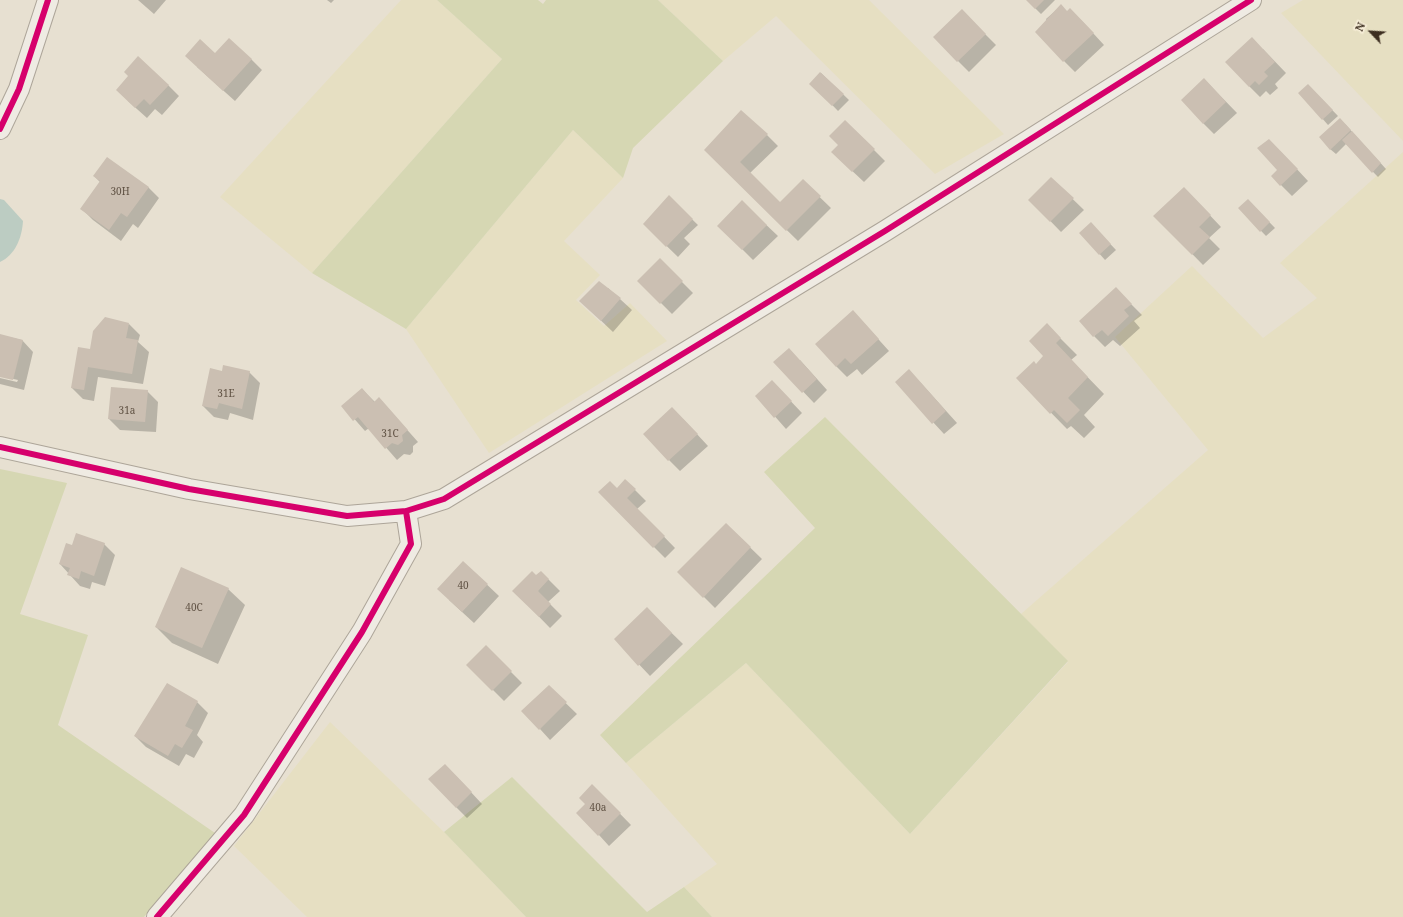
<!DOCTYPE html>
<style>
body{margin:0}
#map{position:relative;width:1403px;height:917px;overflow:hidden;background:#e7e0d1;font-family:"Noto Serif",serif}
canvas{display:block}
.north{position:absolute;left:1351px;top:12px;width:40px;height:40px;-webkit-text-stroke:3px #f7eed8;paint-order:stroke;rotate:295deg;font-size:11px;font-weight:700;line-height:16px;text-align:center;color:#3d2e20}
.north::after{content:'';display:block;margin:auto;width:14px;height:18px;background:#3d2e20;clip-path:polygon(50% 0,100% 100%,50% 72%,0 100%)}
</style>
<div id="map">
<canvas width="1403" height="917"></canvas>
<div class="north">N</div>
</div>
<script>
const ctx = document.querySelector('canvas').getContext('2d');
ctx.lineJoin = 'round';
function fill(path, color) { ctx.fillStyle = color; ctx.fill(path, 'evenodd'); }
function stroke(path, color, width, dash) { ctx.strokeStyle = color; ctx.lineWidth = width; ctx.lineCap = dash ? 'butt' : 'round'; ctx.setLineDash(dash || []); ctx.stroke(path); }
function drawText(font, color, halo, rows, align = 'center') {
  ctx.font = font + ' "Noto Serif",serif'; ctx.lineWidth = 3.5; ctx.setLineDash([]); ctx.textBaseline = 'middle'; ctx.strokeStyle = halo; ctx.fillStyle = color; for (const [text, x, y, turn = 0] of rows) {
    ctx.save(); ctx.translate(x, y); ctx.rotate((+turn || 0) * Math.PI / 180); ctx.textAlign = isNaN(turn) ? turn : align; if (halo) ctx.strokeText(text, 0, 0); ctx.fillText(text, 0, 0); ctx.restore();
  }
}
fill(new Path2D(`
 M401,0H437L502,59L312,273L220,197Z
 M658,0H869L1004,134L935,174L776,16L723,61Z
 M1303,0H1403V141L1281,13Z
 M573,130L623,178L564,241L600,275L576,300L604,326L630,303L667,341L489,453L406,329Z
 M1403,152V917H712L684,887L717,864L626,763L746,663L910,834L1068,662L1021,614L1208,450L1115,337L1192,266L1263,338L1317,298L1280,263Z
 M330,722L444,832L526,917H307L234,846Z`), '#e6dfc2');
fill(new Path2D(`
 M437,0H538L543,4L546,0H658L723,61L633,148L623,178L573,130L406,329L312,273L502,59Z
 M825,417L1068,661L910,834L746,663L626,763L600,735L815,528L764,472Z
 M0,469L67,483L20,614L88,635L58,725L215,833L144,917H0Z
 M512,777L647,912L684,887L712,917H526L444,832Z`), '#d6d7b3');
fill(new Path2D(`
 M0,199L4,200L23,221C22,238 15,255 0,262Z`), '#bcccc2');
fill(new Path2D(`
 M138,0H166L154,14Z
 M327,0H334L331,3Z
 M1027,0H1055L1041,14Z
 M1061,6L1067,12L1081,20L1104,45L1075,72L1064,61L1046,19Z
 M962,11L996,45L969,72L934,37Z
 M1263,49L1286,73L1275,84L1278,88L1270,95L1266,91L1260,97L1249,86Z
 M215,54L251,59L262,70L235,101L197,67Z
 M821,73L849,100L838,111L811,83Z
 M1204,79L1237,113L1214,134L1203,123Z
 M168,85L179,96L162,115L155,109L147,118L128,101Z
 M1308,85L1338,116L1328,125L1300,93Z
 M845,121L885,161L864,182L832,152L839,145Z
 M1345,124L1386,169L1378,177L1346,144L1336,154L1330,149Z
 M767,135L778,146L750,173L780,203L803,181L831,208L798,241L705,150Z
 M1280,151L1308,181L1292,196L1281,185L1278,170Z
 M94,176L148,187L159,198L138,228L133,224L121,241L93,220L82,209L100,182Z
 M1051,178L1084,210L1061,232L1030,200Z
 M1184,188L1221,227L1209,238L1220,249L1203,265L1155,216Z
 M669,197L698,225L684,238L690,244L678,257L644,224Z
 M1248,200L1275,228L1266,236L1239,208Z
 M742,202L778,236L753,260L719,226Z
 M1096,229L1116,250L1105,260L1081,233Z
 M660,260L693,293L672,314L639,281Z
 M608,288L632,310L613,332L592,312Z
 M1127,300L1142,315L1134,321L1140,328L1120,346L1113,340L1105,347L1094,336Z
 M853,311L889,351L862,375L857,369L847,377L836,366Z
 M129,324L140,335L138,342L149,352L143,384L98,377L94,401L83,399L72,388L90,350Z
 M1047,325L1077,355L1071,360L1104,394L1084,415L1095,427L1084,438L1071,426L1067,429L1017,378L1036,365L1045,356Z
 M0,335L22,340L33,352L24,390L0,384V378L17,382L18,380L0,376Z
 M800,360L827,390L814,403L775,362Z
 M223,372H249L260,383L253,420L230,413L228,420L214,417L203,406Z
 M896,382H920L957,423L944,434Z
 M362,389L375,402L379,398L418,442L413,446V452L410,455L404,454L397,460L369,428L365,431L343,406Z
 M147,391L158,402L156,432L120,430L109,419Z
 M783,393L802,413L786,429L757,396Z
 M683,419L708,446L680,471L669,460Z
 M625,480L646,501L637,509L675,548L665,558L599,492L617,489Z
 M726,524L762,559L715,608L679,572Z
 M104,544L115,555L105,586L92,582L90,589L80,586L60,564Z
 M463,562L499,596L474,623L449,600Z
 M541,572L560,591L548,602L562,616L550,628L514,591Z
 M228,589L245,605L218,664L172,643L156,627Z
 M647,609L683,644L650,676L615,639Z
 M486,647L522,683L504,701L468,665Z
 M549,687L577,714L550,740L540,729Z
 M197,702L208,713L197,735L203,742L194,758L186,754L179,766L146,747L135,736Z
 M456,776L482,804L467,818L456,807Z
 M592,785L631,825L609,846L599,835L586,804Z`), '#0003');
fill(new Path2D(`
 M1026,0H1044L1035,9Z
 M1061,4L1067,11L1070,8L1094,33L1063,62L1035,32Z
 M962,9L986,34L957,62L933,37Z
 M1252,37L1275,62L1264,72L1268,76L1259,85L1255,81L1249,87L1225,62Z
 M229,38L252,59L223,91L185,56L200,39L215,53Z
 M138,56L169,85L150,105L144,99L135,108L116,90L128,76L124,72Z
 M820,72L844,94L832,106L809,84Z
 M1204,78L1226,102L1203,124L1181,100Z
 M1308,84L1333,110L1322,120L1298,93Z
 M741,110L768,134L740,162L780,202L803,179L821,196L786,231L704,150Z
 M1340,118L1351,130L1330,150L1319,137Z
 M845,120L875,149L852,172L831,152L838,145L829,136Z
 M1352,131L1381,163L1372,173L1342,140Z
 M1269,139L1298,169L1280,186L1271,176L1277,170L1257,148Z
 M107,157L149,187L127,217L121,213L109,230L80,209L100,181L93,176Z
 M1051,177L1074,198L1050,222L1028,200Z
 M1184,187L1211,215L1199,227L1210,237L1192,255L1153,216Z
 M669,195L693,219L666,247L643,224Z
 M1248,199L1270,222L1260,232L1238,208Z
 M742,200L767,225L742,250L717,226Z
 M1091,222L1111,244L1099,255L1079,233Z
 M660,258L683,281L660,304L637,281Z
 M599,281L621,298L601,321L579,301Z
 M1116,287L1132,304L1124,310L1129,316L1108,336L1102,330L1093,337L1079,321Z
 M853,310L879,339L851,364L845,358L836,367L815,344Z
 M105,317L129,323L126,338L138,340L132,374L88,367L84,390L71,388L78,347L90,349L93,331Z
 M1047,323L1061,338L1056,343L1088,377L1068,398L1080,410L1067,423L1054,410L1050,414L1016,378L1034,361L1036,364L1043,356L1029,341Z
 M0,334L23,340L13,380L0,377Z
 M789,348L817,379L802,393L773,362Z
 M223,365L250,371L242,409L219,403L217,409L202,406L210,368L222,371Z
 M909,369L946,411L932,424L895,382Z
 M772,380L792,401L774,418L755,396Z
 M111,387L148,390L145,422L108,419Z
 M362,388L374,402L379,397L408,430L402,435L403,441L398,445L392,443L385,449L358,417L353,421L341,406Z
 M672,407L698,434L668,461L643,434Z
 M625,479L636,489L627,498L665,536L653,548L598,492L610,481L617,488Z
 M726,523L751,547L703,598L677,572Z
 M76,533L105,543L94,576L81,571L79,579L67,575L70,568L59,564L66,543L72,545Z
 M463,561L488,584L462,612L437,589Z
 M181,567L229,588L202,648L155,627Z
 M532,571L536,575L541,571L549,579L538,591L551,604L539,617L512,591Z
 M647,607L672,633L638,666L614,639Z
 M486,645L512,671L492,691L466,665Z
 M167,683L198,701L185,726L193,730L182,748L175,744L168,756L134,736Z
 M549,685L567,702L539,730L521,711Z
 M445,764L472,792L456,808L428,779Z
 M592,784L621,813L598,836L576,813L585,804L579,798Z`), '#cbbfb2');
const minor = new Path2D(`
 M0,129L19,89L48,0
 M0,447L189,489L347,516L406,511L444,499L885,231L1251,0
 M157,917L244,815L362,632L411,544L406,511`);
stroke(minor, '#ada599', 22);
stroke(minor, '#efebe3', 20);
stroke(new Path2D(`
 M0,129L19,89L48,0
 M0,447L189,489L347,516L406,511L444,499L885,231L1251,0
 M157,917L244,815L362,632L411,544L406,511`), '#d6006c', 6);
drawText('10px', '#605244', null, [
 ["30H",120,192],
 ["31E",226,394],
 ["31a",127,411],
 ["31C",390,434],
 ["40",463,586],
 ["40C",194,608],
 ["40a",598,808]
]);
</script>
